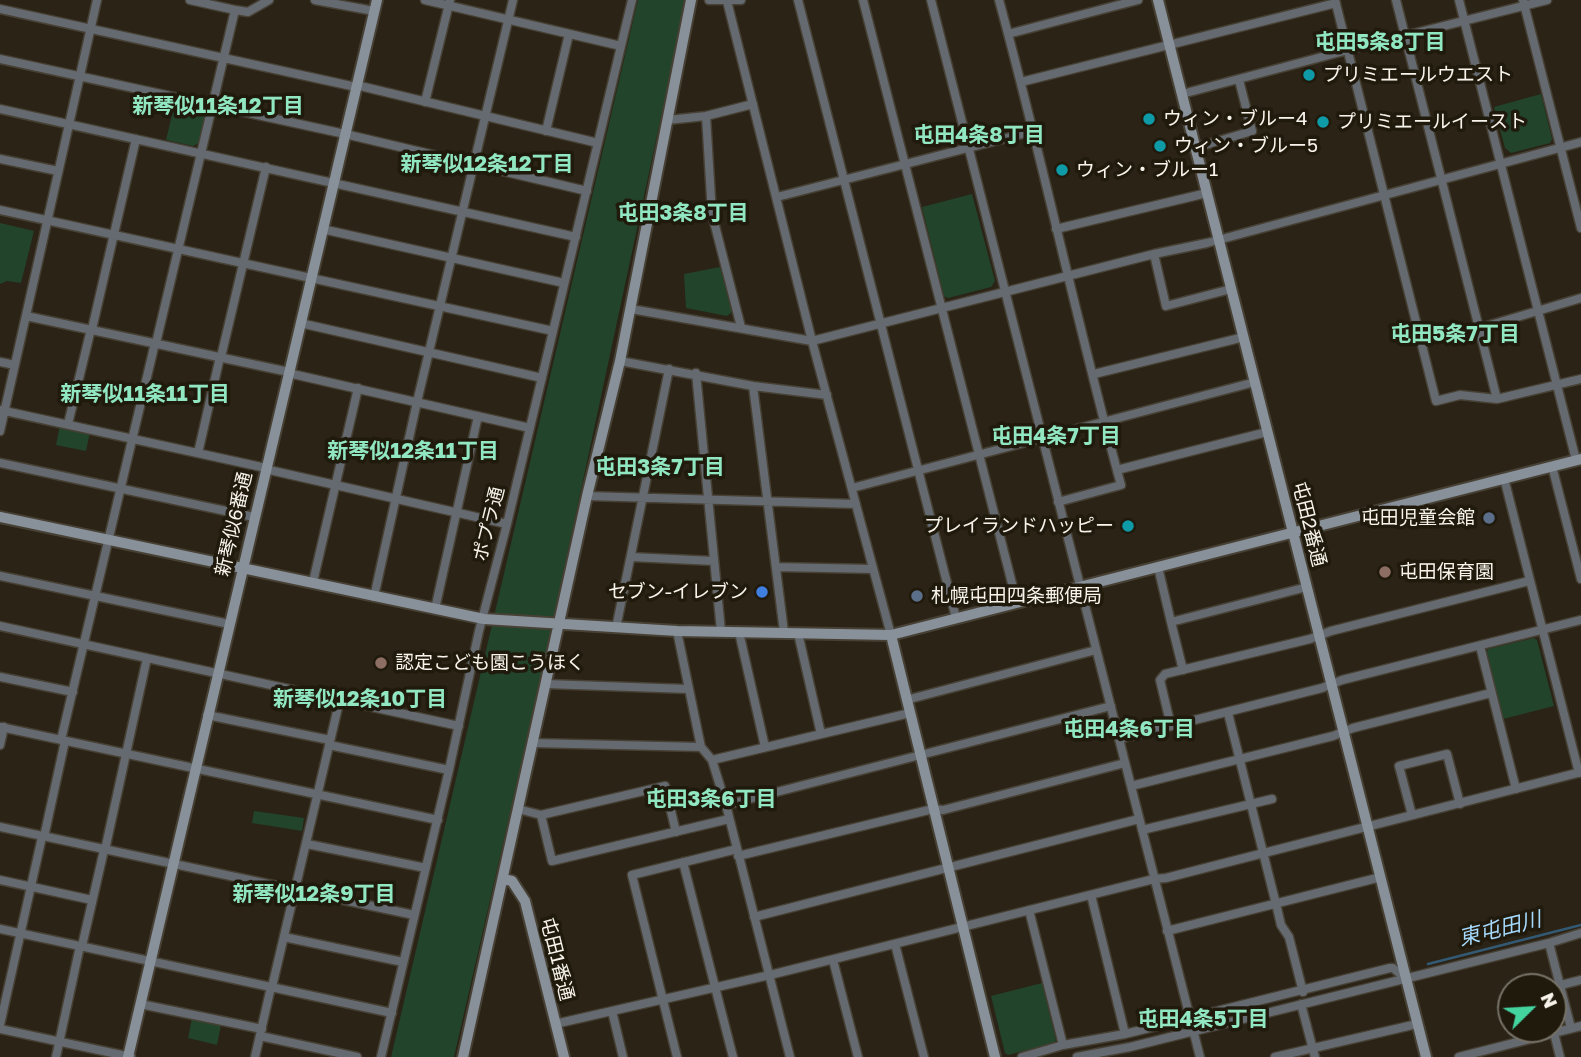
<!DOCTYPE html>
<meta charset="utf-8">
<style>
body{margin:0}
#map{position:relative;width:1581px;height:1057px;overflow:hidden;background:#2a2316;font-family:"Golos Text",sans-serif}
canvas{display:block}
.north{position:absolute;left:1497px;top:973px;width:70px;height:70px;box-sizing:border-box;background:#201a0d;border:2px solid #767166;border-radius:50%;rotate:66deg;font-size:19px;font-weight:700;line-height:28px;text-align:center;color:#f8f4eb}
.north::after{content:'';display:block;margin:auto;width:24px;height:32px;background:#43d4a0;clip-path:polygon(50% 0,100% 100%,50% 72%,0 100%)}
</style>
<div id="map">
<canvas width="1581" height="1057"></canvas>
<div class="north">N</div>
</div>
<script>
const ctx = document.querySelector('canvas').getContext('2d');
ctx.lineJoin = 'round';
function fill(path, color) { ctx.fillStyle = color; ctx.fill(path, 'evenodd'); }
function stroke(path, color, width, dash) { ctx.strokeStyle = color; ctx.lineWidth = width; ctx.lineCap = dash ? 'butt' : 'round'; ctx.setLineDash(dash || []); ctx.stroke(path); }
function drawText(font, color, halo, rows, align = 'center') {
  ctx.font = font + ' "Golos Text","Noto Sans JP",sans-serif'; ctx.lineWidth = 7; ctx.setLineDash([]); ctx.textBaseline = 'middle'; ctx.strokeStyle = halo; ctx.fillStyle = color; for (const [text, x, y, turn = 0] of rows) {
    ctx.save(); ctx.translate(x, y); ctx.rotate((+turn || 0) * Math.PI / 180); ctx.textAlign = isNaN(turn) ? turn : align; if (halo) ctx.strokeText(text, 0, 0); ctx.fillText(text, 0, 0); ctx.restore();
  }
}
fill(new Path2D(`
 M638,0H686L537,695L454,1057H391Z
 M1541,94L1552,139L1550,143L1511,153L1505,148L1494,107Z
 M175,103L204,109L206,114L199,143L193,146L166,140Z
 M972,194L995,281L991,287L948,298L944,296L922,207Z
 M0,223L34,231L21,283L7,281L0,284Z
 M720,267L732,312L727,316L686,308L684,274Z
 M60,425L90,432L86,451L56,445Z
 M1534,638L1537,640L1554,706L1503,719L1487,652L1488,649Z
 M254,811L304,818L302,831L252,823Z
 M1042,983L1056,1040L1054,1043L1008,1055L1005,1053L991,996Z
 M192,1018L221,1025L217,1045L188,1038Z`), '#22442a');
stroke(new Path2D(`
 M1428,964L1581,925`), '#335a74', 2.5);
const street = new Path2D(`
 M315,0L374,11
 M425,0L621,46
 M709,0H741
 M798,0L956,618
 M863,0L1017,603
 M931,0L1200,1057
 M999,0C1043,161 1077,324 1121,485L1058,502
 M1335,0L1436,401L1460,395L1497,399L1581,379
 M1396,0L1497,399
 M1459,0L1576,460
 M1523,0L1581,228
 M727,1L812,341L891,635
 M0,9L356,87
 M235,10L248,12L269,0
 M1008,34L1138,0
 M0,59L345,134L587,191
 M1021,82L1336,3
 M356,85L598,143
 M1182,94L1348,50L1547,0
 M425,102L450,0
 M0,109L576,237
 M706,116L712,214L741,327
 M668,120L706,116L753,104
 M546,131L569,34
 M1195,148L1252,131L1239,80
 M0,159L58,171
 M777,197L1034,131
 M0,210L553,331
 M322,229L564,283
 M1056,229L1207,193
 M1154,254L1166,306L1231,289
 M631,309L812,341L1154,254L1207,243L1581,142
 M26,316L289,372
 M300,323L542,378
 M92,329L136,139
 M1421,338L1480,328L1581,298
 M156,343L235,10L190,0
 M221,357L266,167
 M620,361L753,386L827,395
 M0,362L15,365
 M288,373L530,428
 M696,373L721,631
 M1094,374L1244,337
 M753,386L784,632
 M0,410L266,468
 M68,424L91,329
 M0,431L97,0
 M198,453L220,357
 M0,463L254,517
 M1552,466L1581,579
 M265,469L507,524
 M1117,470L1267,432
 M1504,478L1579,773
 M852,488L1255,382
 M587,496L856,504
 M631,557L714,561
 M776,567L872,569
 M1158,567L1171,622L1307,587
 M0,576L229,624
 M313,582L358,388
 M374,597L417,402L513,0
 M435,609L478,416
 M1171,622L1183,670
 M0,626L459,726
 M616,628L669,369
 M677,631L701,747L712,760L726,805L790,1057
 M739,632L765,747
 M798,633L821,734
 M1480,646L1516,789
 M0,677L73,692
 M546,684L688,689
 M906,700L1096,650
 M1228,713L1277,908L1281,925L1289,937L1303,992
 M207,715L330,740
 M1171,726L1160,680L1165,674L1310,639L1331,631L1529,581
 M0,727L438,820
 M1119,739L1322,688L1342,680L1581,620
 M61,740L155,343
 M533,743L701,747
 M0,745L4,727
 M329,745L449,770
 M712,760L910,713
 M1131,786L1333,736L1353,728L1491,693
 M726,805L1111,706
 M518,809L541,815L665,786L676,832
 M541,815L552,861L729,819
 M1412,815L1399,766L1447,754L1460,804
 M0,827L414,915
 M1142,830L1272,799
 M44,837L65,741
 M307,844L426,868
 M105,850L147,658
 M738,856L933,809L943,810L1125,763
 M683,862L733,1057
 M0,880L92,900
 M1091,895L1125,1034
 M1029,910L1063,1045
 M754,917L1139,819
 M0,929L392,1013
 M1167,931L1381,877
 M284,937L403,962
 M1549,943L1571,1028
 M895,944L924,1057
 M82,946L104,850
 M833,960L858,1057
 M272,987L340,699
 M1553,987L1581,980
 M140,1004L262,1029
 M1301,1004L1315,1057
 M612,1011L623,1057
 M555,1024L774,974L1154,879L1166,878L1581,772
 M0,1025L42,837
 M0,1029L131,1057
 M1554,1033L1560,1057
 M260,1036L357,1057
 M56,1057L80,946
 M255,1057L271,987
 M381,1057L449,770L479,631L507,524L632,0
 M677,1057L632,875L737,849
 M1022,1057L1063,1045L1125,1034L1390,968H1393L1406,979
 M1077,1057L1130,1047L1549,943L1581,933
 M1275,1057L1417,1024
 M1459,1057L1581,1026`);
const secondary = new Path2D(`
 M1158,0L1426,1057
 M0,517L484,619L677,631L891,635L1581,459
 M891,635L995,1057
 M503,879L512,881L525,901L564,1057
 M128,1057L377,0
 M463,1057L587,496L620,361L691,0`);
stroke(street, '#474034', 11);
stroke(secondary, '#474034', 14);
stroke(street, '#646a6f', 8);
stroke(secondary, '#88919a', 10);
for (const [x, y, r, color] of [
 [1309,75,7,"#0f9aa8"],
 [1149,119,7,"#0f9aa8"],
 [1323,122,7,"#0f9aa8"],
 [1160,146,7,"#0f9aa8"],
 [1062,170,7,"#0f9aa8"],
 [1489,518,7,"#5c6f8a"],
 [1128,526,7,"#0f9aa8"],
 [1385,572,7,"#8d6e63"],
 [762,592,7,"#3f7fe0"],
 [917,596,7,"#5c6f8a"],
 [381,663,7,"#8d6e63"]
]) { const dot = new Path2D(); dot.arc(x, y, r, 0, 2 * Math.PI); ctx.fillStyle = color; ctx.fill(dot); stroke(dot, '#201a0d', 2.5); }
drawText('19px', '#f8f4eb', '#201a0d', [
 ["プリミエールウエスト",1323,75],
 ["ウィン・ブルー4",1163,119],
 ["プリミエールイースト",1337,122],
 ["ウィン・ブルー5",1174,146],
 ["ウィン・ブルー1",1076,170],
 ["屯田児童会館",1475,518,"right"],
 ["プレイランドハッピー",1114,526,"right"],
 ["屯田保育園",1399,572],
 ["セブン-イレブン",748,592,"right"],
 ["札幌屯田四条郵便局",931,596],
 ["認定こども園こうほく",395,663]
], 'left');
drawText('19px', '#f8f4eb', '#201a0d', [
 ["新琴似6番通",234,524,-77],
 ["ポプラ通",489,524,-76],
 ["屯田2番通",1309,524,76],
 ["屯田1番通",557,959,76]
]);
drawText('bold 21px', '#90e7c1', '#201a0d', [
 ["屯田5条8丁目",1380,42],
 ["新琴似11条12丁目",218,106],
 ["屯田4条8丁目",979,135],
 ["新琴似12条12丁目",487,164],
 ["屯田3条8丁目",683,213],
 ["屯田5条7丁目",1455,334],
 ["新琴似11条11丁目",145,394],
 ["屯田4条7丁目",1056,436],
 ["新琴似12条11丁目",413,451],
 ["屯田3条7丁目",660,467],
 ["新琴似12条10丁目",360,699],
 ["屯田4条6丁目",1129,729],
 ["屯田3条6丁目",711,799],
 ["新琴似12条9丁目",314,894],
 ["屯田4条5丁目",1203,1019]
]);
drawText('italic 21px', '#a5d9fd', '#201a0d', [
 ["東屯田川",1500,929,-14]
]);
</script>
